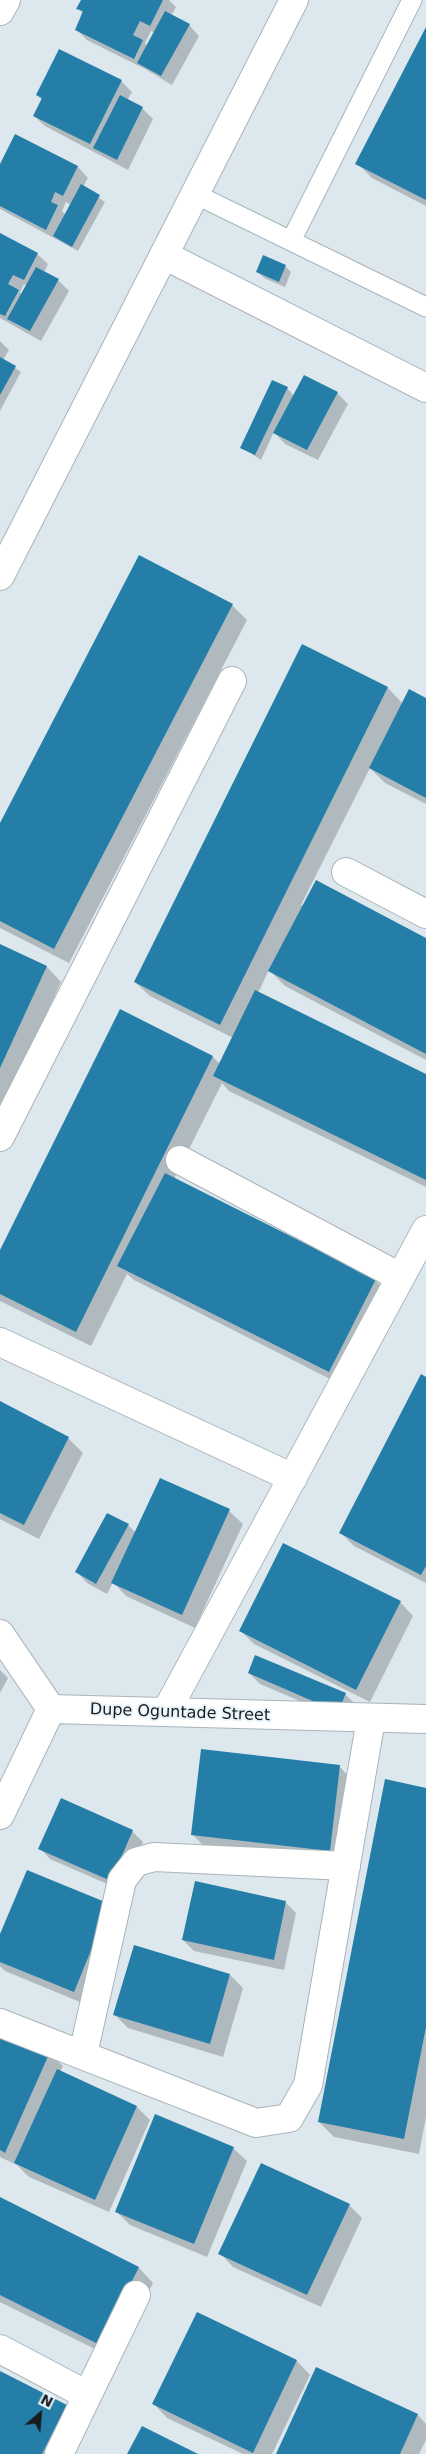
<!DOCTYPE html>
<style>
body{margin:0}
#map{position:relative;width:426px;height:2454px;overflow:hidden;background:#dde8ee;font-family:"DejaVu Sans",sans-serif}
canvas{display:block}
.north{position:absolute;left:15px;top:2389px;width:50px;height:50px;-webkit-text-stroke:4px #eaf5fb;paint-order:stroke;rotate:27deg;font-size:14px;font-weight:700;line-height:20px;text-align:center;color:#171b1d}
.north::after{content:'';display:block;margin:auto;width:18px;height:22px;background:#171b1d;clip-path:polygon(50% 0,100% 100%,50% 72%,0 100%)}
</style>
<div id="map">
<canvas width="426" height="2454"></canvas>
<div class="north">N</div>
</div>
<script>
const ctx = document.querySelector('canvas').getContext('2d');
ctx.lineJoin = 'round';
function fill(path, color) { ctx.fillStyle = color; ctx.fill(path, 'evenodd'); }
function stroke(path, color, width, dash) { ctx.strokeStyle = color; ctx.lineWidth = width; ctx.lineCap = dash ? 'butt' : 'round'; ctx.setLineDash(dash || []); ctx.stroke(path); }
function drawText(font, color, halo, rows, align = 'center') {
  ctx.font = font + ' "DejaVu Sans",sans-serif'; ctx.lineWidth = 4; ctx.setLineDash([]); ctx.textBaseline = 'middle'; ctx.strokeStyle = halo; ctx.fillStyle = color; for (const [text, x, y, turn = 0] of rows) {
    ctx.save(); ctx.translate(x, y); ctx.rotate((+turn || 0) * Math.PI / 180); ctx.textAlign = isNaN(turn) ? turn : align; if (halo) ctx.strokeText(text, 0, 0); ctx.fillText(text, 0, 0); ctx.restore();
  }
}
fill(new Path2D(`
 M82,0H169L176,7L171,16L189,25L199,36L172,85L145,69L87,40L76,29L83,14L78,8ZM151,31L155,33L148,46L145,43Z
 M426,29V206L372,178L357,163Z
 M121,81L132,92L127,101L142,108L153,119L128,170L45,126L34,116L42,100L37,95Z
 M0,167H78L88,178L83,187L105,202L78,251L0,209ZM66,202L71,205L66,215L62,211Z
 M0,234L37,254L48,264L44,273L58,280L69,291L41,341L0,318ZM24,284L27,286L22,295L20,292Z
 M285,266L291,272L285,287L264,278L258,272Z
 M0,341L9,350L3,360L21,372L0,411Z
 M287,388L294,396L337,393L348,404L318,460L285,444L274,432L261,460L241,447Z
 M232,605L247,620L69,963L0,928V826Z
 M303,646L388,688L403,704L426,699V804L385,783L370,768L301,905L426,939V1060L285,986L269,970L258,993L426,1075V1187L229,1091L222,1083L174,1179L375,1280L390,1295L344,1386L134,1280L127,1274L91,1346L0,1301V1253L120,1011L213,1057L220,1064L233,1038L150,996L135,982Z
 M0,946L47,967L61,982L0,1115Z
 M426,1378V1583L354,1546L340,1532Z
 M0,1403L68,1438L83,1453L39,1539L0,1519Z
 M160,1479L229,1511L243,1524L195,1628L126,1596L113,1582L107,1594L87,1583L77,1572L128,1525L136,1533Z
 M400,1602L413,1616L370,1702L254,1644L241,1631Z
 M0,1670L8,1678L0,1693Z
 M249,1673L345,1694L356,1705L349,1722L260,1684Z
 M339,1766L352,1780L343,1864L206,1848L193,1835Z
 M426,1789V2117L419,2154L334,2137L319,2122Z
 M132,1831L143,1842L121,1890L50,1859L40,1848Z
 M285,1902L296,1913L284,1970L194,1951L183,1940Z
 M109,1905L87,2005L5,1971L0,1966V1937Z
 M135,1946L230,1975L243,1988L223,2057L128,2028L114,2014Z
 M0,2031L49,2053L63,2066L60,2072L137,2107L150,2120L109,2212L29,2177L17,2165L0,2157Z
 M233,2148L247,2161L207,2257L130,2225L116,2211Z
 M0,2199L139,2268L153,2283L115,2359L0,2302Z
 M349,2205L362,2218L321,2307L233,2267L220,2253Z
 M198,2313L297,2361L310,2375L272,2454H243L167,2418L154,2404Z
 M317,2369L418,2415L426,2424V2440L419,2454H278Z
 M0,2372L66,2406L81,2420L64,2454H0Z`), '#0003');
fill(new Path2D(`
 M81,0H163L150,26L140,21L133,35L143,40L134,59L75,30L83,11L76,9Z
 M165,11L190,24L161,76L137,63Z
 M426,27V200L355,164Z
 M59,49L122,80L90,144L33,116L42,98L36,95Z
 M120,95L143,107L117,160L93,148Z
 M15,134L78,166L63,196L55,192L51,202L58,205L46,230L0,206V164Z
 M81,184L100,195L72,247L53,236Z
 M0,233L38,253L24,280L13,275L8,284L19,290L5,316L0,314Z
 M263,255L286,265L279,282L256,272Z
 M36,267L59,279L30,331L7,319Z
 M0,357L16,366L0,395Z
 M304,375L338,392L307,450L273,433Z
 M272,380L288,387L255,455L240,448Z
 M139,555L233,604L54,949L0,921V823Z
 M302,644L388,687L220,1025L134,982Z
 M409,689L426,698V798L369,768Z
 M316,880L426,938V1054L268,971Z
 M0,944L47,966L0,1068Z
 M255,990L426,1074V1180L213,1076Z
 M120,1009L213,1056L76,1332L0,1294V1250Z
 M165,1173L376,1279L329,1372L117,1266Z
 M421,1374L426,1377V1566L421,1575L339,1533Z
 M0,1401L69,1437L24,1525L0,1513Z
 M160,1478L230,1509L182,1615L111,1583Z
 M107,1513L129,1524L96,1584L75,1572Z
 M283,1543L401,1601L356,1690L239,1631Z
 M255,1655L346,1693L338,1712L248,1673Z
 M201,1749L340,1765L330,1851L191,1835Z
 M385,1779L426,1788V2027L404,2139L318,2122Z
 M61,1798L133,1830L111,1881L38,1849Z
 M27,1870L110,1904L74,1992L0,1962V1934Z
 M195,1881L286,1901L274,1960L182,1940Z
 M134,1945L230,1974L210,2044L113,2015Z
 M0,2030L50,2052L5,2153L0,2150Z
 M57,2069L137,2106L95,2200L14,2163Z
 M155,2114L234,2147L194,2244L115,2212Z
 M261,2163L350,2204L307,2295L218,2254Z
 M0,2197L139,2267L100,2345L0,2295Z
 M197,2312L297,2360L253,2453L152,2404Z
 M316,2367L418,2414L400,2454H276Z
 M0,2371L67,2405L42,2454H0Z
 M142,2426L198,2454H127Z`), '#247ea7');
const service = new Path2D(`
 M195,194L426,307
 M291,241L412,0`);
const minor = new Path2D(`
 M0,11L6,0
 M164,255L426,388
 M346,872L426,914
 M0,1137L232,681
 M180,1160L400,1277
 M0,1342L293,1478
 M0,1634L51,1709
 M166,1712L426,1230
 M0,1815L51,1709L426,1719
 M0,2023L256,2123L289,2118L308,2085L371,1719
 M83,2054L122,1880L136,1862L154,1857L346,1866
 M0,2349L87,2395
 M59,2454L136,2295`);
const tertiary = new Path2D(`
 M0,576L294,0`);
stroke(service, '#a9b4ba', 21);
stroke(minor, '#a9b4ba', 30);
stroke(tertiary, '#a9b4ba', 30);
stroke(service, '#fff', 19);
stroke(minor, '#fff', 28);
stroke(tertiary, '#fff', 28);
drawText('16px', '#171b1d', '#eaf5fb', [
 ["Dupe Oguntade Street",180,1713,2]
]);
</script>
